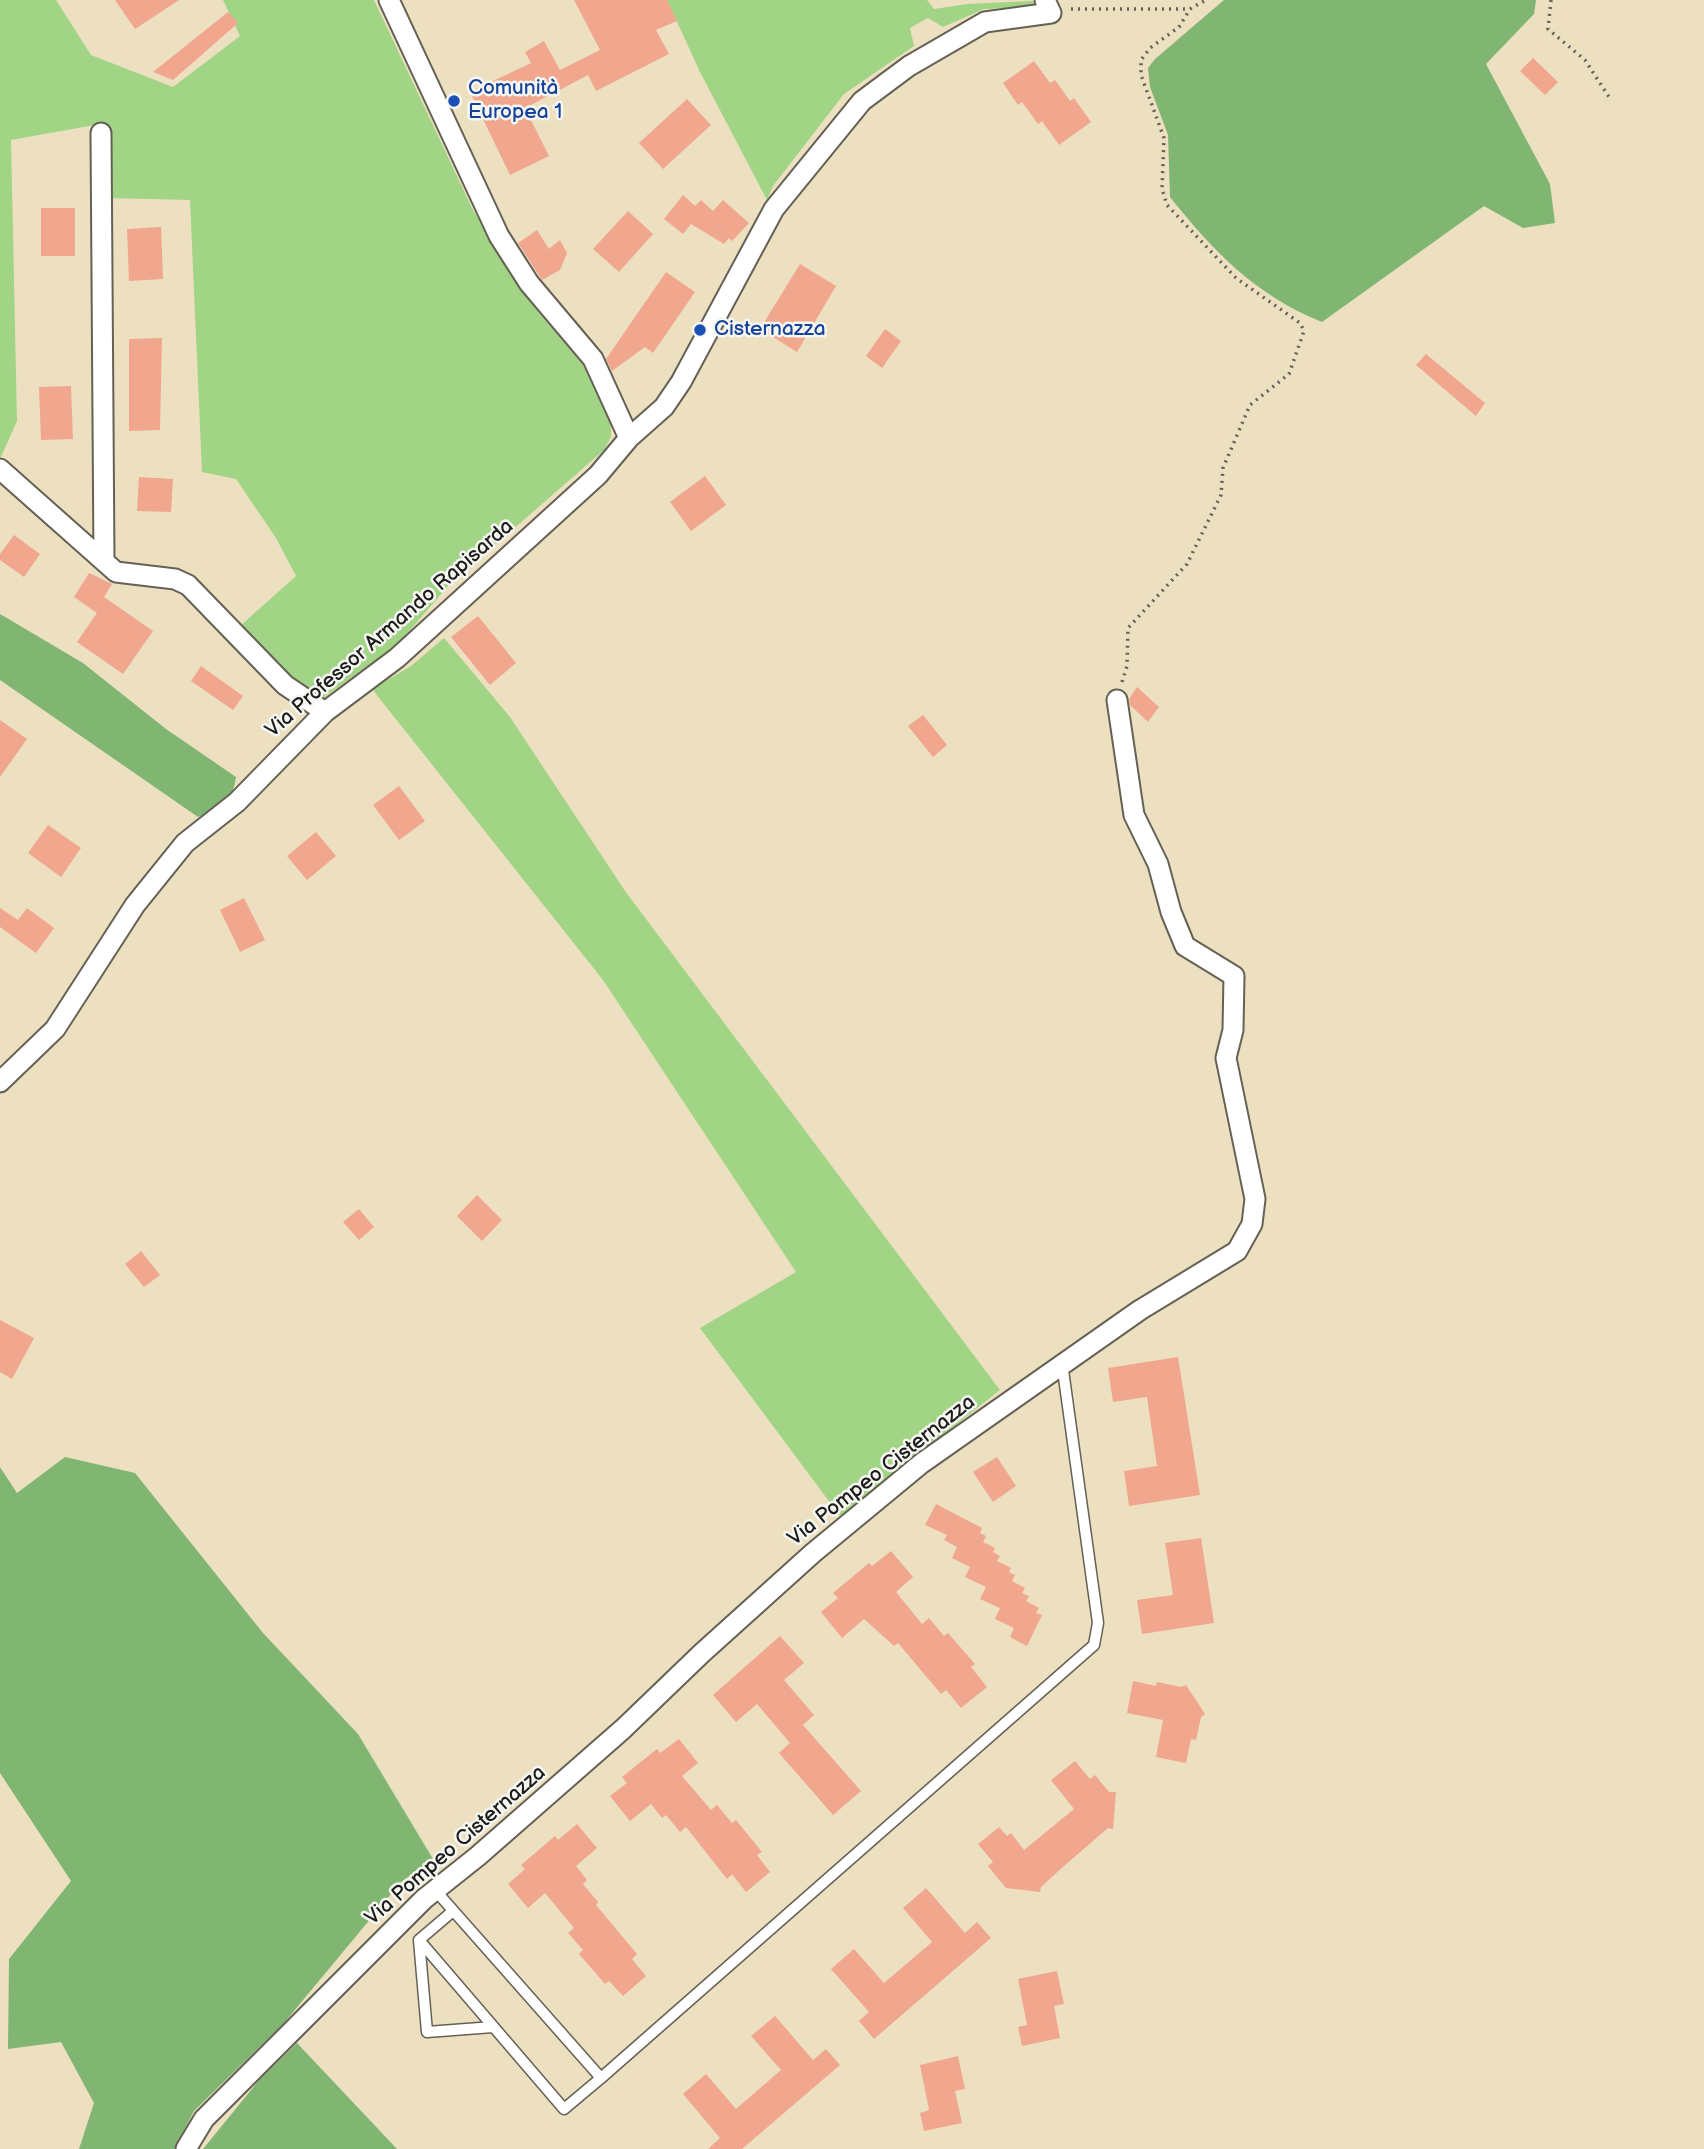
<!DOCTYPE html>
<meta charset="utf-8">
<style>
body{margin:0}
canvas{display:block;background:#ece0c0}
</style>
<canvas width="1704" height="2149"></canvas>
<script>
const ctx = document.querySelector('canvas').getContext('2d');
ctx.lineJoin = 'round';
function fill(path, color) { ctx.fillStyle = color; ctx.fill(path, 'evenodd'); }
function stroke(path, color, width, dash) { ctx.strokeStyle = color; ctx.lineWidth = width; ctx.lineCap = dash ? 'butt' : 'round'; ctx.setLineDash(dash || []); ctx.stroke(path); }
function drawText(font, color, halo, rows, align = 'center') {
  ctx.font = font + ' "Balsamiq Sans",sans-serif'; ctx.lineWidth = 5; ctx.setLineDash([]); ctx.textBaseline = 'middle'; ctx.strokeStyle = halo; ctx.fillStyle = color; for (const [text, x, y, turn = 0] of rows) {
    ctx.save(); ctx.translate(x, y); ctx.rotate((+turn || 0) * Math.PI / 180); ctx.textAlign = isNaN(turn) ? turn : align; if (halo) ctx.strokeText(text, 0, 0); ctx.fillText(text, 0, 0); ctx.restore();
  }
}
fill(new Path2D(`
 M0,0H56L91,55L173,87L240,36L223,0H374L472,208L494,246L538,312L588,371L611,425V437L604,450L449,585L398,644L324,697L283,671L240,626L296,576L276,538L236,479L202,472L190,200L106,198V123L11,140L17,421L0,459Z
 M667,0H927L934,9L967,4L1033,1L1035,7L984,9L943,27L928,18L910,28L914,46L844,94L773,186L767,200L700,72Z
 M444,638L510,717L625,891L1000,1390L840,1516L700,1328L796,1272L603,980L372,689L411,666Z`), '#a1d585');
fill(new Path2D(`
 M1224,0H1536L1534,14L1486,64L1550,184L1555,223L1523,228L1484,206L1322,322C1255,295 1214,252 1170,197L1168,135L1150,87L1148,68L1155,59Z
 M0,614L83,663L166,729L236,777C232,803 222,808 198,817L0,680Z
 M65,1457L135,1473L263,1633L358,1734L433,1859L401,1882L284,2023L194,2111L174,2149H79L94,2103L61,2042L8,2049L9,1959L71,1881L0,1773V1467L17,1493Z
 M297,2043L397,2149H203L260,2079Z`), '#80b672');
fill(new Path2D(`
 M115,0H179L135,29Z
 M574,0H667L677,21L656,30L669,54L596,91L588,75L525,108L549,156L510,175L470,92L531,63L525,52L544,41L560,70L600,50Z
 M228,12L238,23L173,80L153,72Z
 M1533,58L1558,82L1545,95L1520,71Z
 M1034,61L1050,83L1055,80L1070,101L1074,98L1091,122L1059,145L1042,121L1038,124L1022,102L1018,105L1003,83Z
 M687,99L711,125L663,169L639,143Z
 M683,195L695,206L701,200L713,211L723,200L749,223L732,241L714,224L729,238L724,244L691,224L683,234L664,219Z
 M41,208H75V256H41Z
 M628,211L653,234L619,272L593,249Z
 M161,227L163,279L129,281L127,229Z
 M537,230L549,249L560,240L567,253L560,270L542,280L518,243Z
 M800,264L836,286L797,352L760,329Z
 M666,272L695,292L653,353L645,347L612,371L606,359Z
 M885,329L901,341L882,368L866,356Z
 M162,338L160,430L129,431V339Z
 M1426,354L1485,403L1476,416L1416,365Z
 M71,386L73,439L41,440L39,387Z
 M705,476L726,505L691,531L670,502Z
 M139,477L173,479L171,512L137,511Z
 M14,535L40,554L24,577L0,560V554Z
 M89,573L112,584L104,597L153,631L123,674L77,642L97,613L74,597Z
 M478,616L516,663L490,685L451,637Z
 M201,666L243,696L233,710L191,681Z
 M1137,687L1159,707L1148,722L1130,705L1129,699Z
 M923,715L947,745L933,757L908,726Z
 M0,720L27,739L0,777Z
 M399,786L425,821L399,840L373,805Z
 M48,825L81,848L61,877L28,853Z
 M316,832L336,856L307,880L287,856Z
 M244,898L265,940L240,952L220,910Z
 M0,908L18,920L27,908L54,928L36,953L0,927Z
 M477,1195L502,1220L482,1241L457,1216Z
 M359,1209L374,1227L359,1240L343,1222Z
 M141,1251L160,1275L144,1287L125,1264Z
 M0,1320L34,1338L12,1379L0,1372Z
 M1178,1357L1200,1495L1129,1506L1124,1471L1157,1466L1147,1397L1113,1402L1108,1368Z
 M997,1457L1016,1486L993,1502L973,1472Z
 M936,1504L982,1528L980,1533L986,1536L983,1542L995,1548L993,1552L1000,1556L997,1561L1011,1568L1009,1572L1015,1575L1012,1581L1025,1588L1022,1593L1029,1596L1026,1601L1039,1608L1036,1613L1042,1615L1027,1646L1010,1637L1014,1628L995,1619L1000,1608L980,1599L986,1587L965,1577L970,1567L952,1558L957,1547L944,1540L947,1535L925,1525Z
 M1201,1538L1214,1623L1142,1634L1137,1600L1173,1595L1165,1543Z
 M891,1551L913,1577L896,1592L922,1624L929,1618L944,1636L948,1633L975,1664L971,1667L987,1687L961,1708L946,1690L941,1694L898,1643L894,1646L864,1619L842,1638L821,1612L838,1598L833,1593L869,1563L872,1566Z
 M780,1636L804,1663L784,1680L814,1715L803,1725L861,1791L833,1815L779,1753L790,1743L757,1704L736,1722L713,1695Z
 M1133,1681L1156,1686L1157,1682L1181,1687L1186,1685L1205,1714L1201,1717L1196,1740L1191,1739L1186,1763L1156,1757L1163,1720L1127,1713Z
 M679,1739L698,1763L682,1776L711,1810L717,1805L732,1823L736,1820L762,1852L757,1855L770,1872L746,1892L732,1874L727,1879L686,1827L680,1832L666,1815L662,1818L651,1804L630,1821L610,1796L627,1783L622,1777L657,1749L660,1753Z
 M1075,1761L1090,1779L1095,1775L1109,1792H1116L1113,1829L1108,1828L1064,1866L1041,1887L1040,1892L1006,1888L988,1866L993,1862L978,1844L999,1827L1007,1836L1011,1833L1024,1850L1074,1809L1051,1780Z
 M577,1824L597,1848L576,1866L587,1880L583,1884L598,1902L596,1905L637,1954L632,1959L646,1976L623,1996L609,1981L605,1984L579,1954L583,1950L568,1933L574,1928L545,1893L528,1908L508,1884L525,1869L521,1865L555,1836L558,1840Z
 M926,1888L965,1933L977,1922L991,1938L874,2039L859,2021L869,2012L831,1969L854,1949L884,1983L932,1942L903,1908Z
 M1057,1971L1064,2004L1054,2006L1060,2038L1022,2046L1018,2027L1027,2025L1018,1979Z
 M775,2016L813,2060L826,2049L840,2065L742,2149H708L720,2138L683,2094L706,2074L736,2109L781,2070L751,2036Z
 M958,2056L965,2089L955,2091L962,2123L924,2131L920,2113L929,2110L920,2065Z`), '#f1a68e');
const service = new Path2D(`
 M435,1890L601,2078L1094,1645L1098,1623L1062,1363
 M453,1911L419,1940L564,2109L601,2078
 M419,1940L427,2032L493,2027`);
const minor = new Path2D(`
 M389,0L499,236L529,283L593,359L629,438
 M101,133L104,561
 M0,469L116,572L175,579L188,585L285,685L325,712
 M0,1082L55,1029L135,905L185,843L237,802L325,712L397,658L598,475L629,438L664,407L681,382L774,209L862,101L909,66L985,22L1051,13L1045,0
 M186,2149L204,2119L424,1899L478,1856L623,1729L702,1653L813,1553L922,1463L1140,1310L1237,1251L1252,1224L1255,1199L1226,1058L1233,1030L1234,976L1185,946L1171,912L1158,864L1134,815L1117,700`);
stroke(service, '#656155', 13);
stroke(minor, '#656155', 23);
stroke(new Path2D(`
 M1551,0L1548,29L1585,60L1609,97
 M1071,9H1190L1206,0
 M1122,682L1127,666L1128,628L1187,564L1221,495L1223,468L1250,405L1289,374L1304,331L1300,323L1236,278L1167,205L1162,189L1164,138L1141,75V60L1150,48L1179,27L1190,9`), '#656155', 3.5, [2, 5]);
stroke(service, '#fff', 10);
stroke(minor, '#fff', 19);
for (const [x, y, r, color] of [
 [454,101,7,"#1a4fb4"],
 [700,330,7,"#1a4fb4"]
]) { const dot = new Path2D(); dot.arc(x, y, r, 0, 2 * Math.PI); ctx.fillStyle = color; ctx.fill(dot); stroke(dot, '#f6f6f2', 2.5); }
drawText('21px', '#164399', '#f6f6f2', [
 ["Comunità",468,89],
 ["Europea 1",468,113],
 ["Cisternazza",714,330]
], 'left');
drawText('21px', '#1c1c1c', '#f6f6f2', [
 ["Via Professor Armando Rapisarda",390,629,-41],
 ["Via Pompeo Cisternazza",882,1471,-38],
 ["Via Pompeo Cisternazza",456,1846,-41]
]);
</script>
